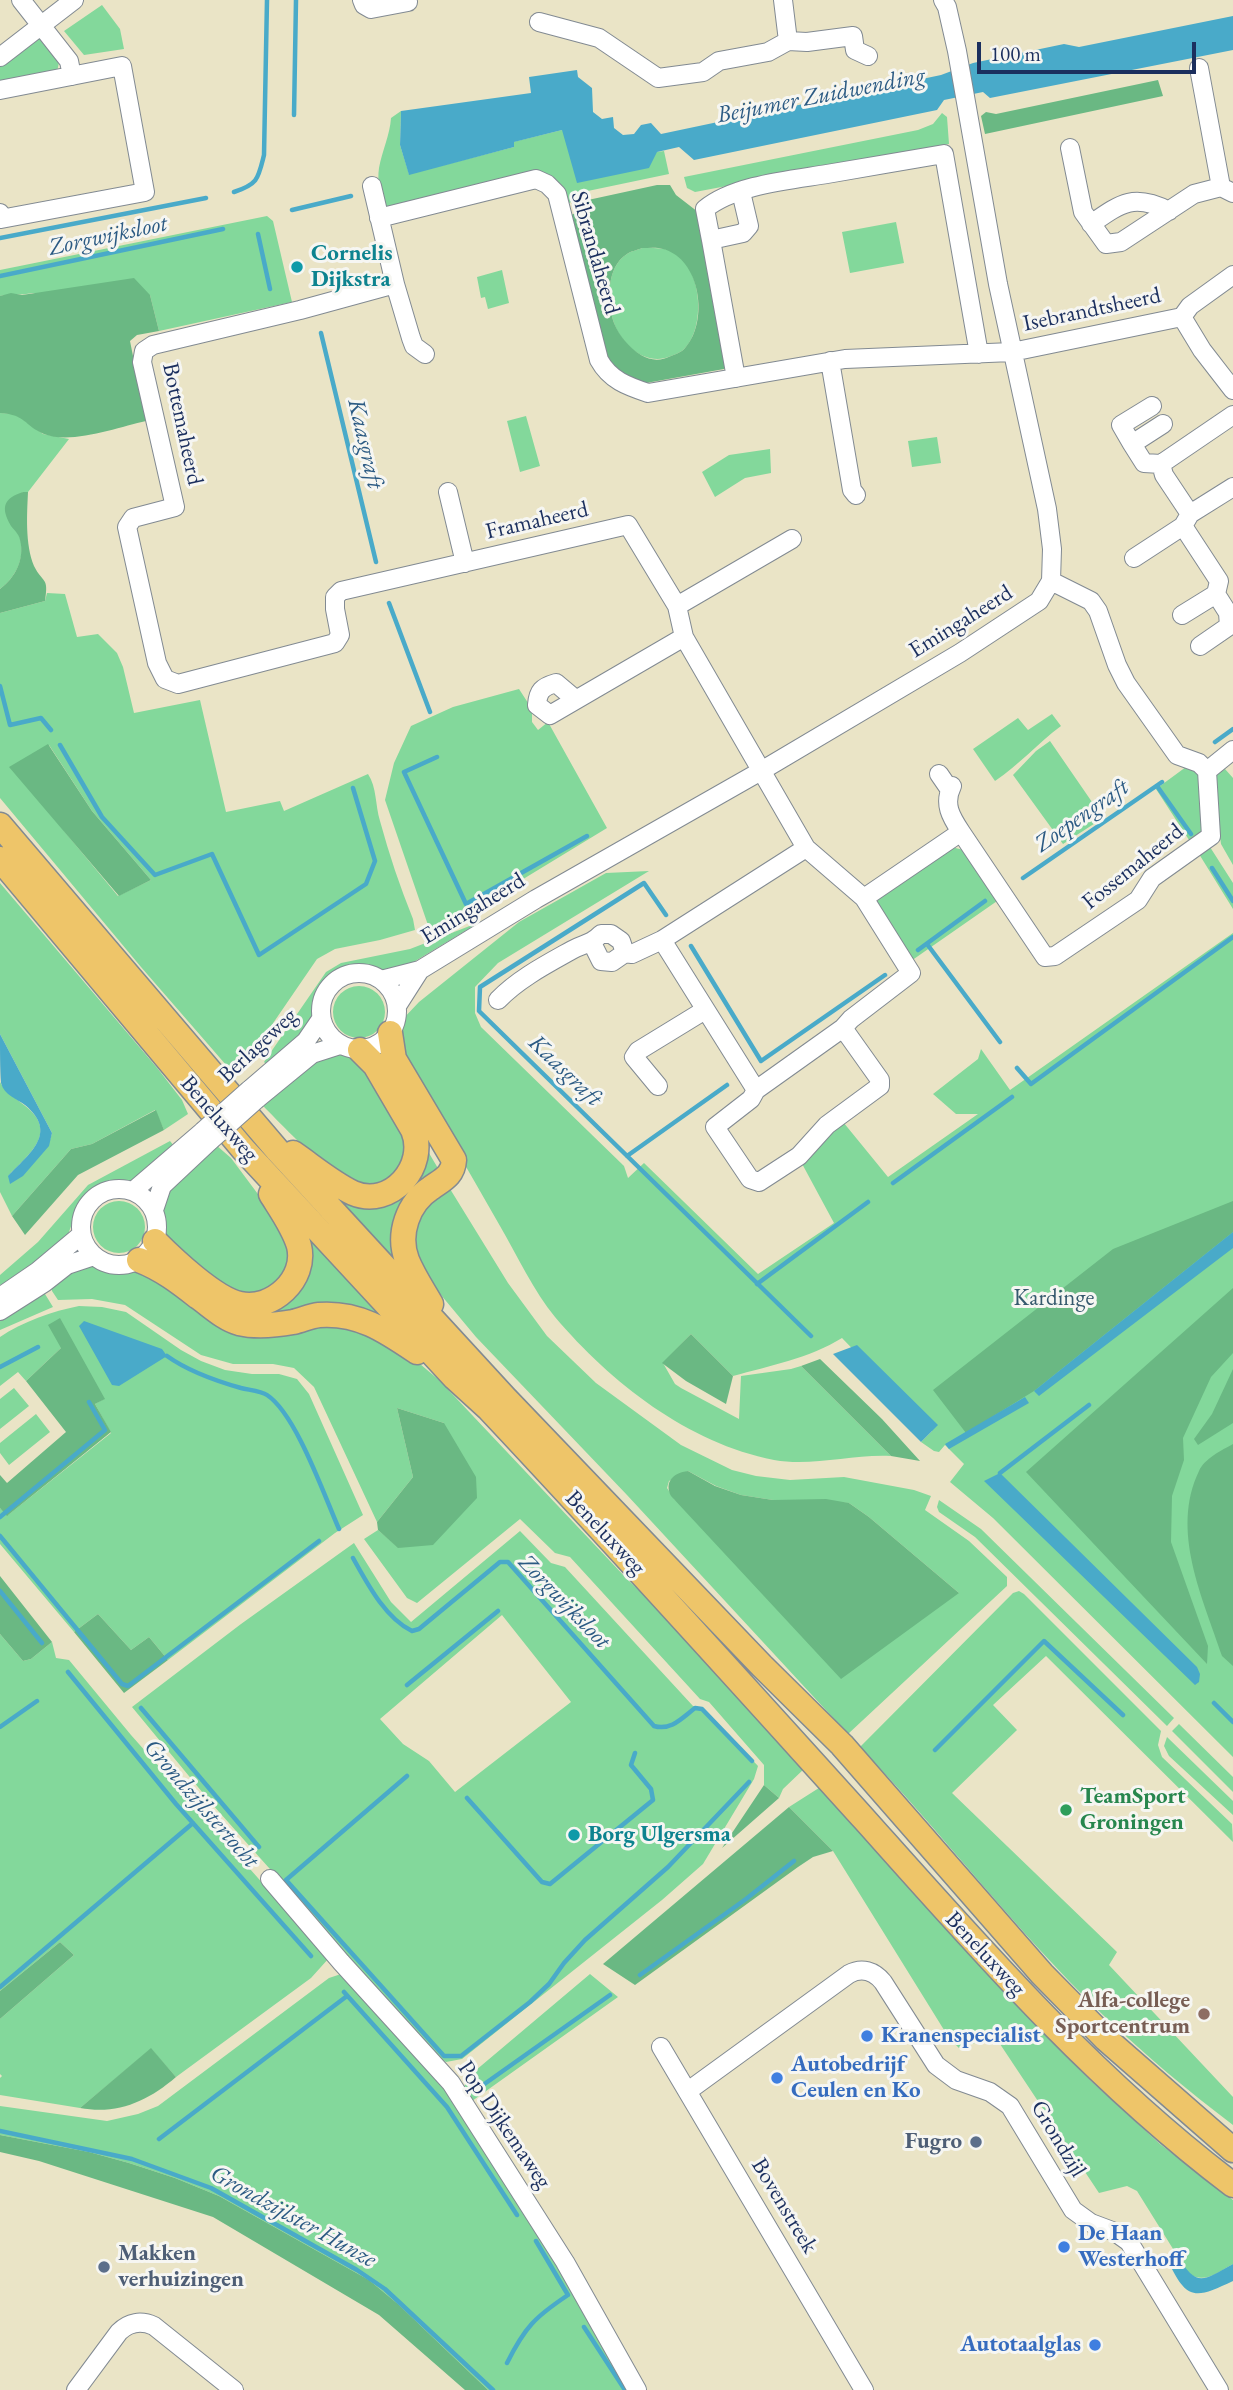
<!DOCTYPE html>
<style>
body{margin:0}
#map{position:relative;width:1233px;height:2390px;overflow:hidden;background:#eae4c6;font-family:"EB Garamond",serif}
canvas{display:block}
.scale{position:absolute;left:977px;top:42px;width:219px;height:32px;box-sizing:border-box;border:4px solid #1b2f5e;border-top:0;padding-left:9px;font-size:21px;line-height:24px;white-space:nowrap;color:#1b2f5e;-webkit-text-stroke:5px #f6f6f2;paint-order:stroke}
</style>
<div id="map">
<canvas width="1233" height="2390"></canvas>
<div class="scale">100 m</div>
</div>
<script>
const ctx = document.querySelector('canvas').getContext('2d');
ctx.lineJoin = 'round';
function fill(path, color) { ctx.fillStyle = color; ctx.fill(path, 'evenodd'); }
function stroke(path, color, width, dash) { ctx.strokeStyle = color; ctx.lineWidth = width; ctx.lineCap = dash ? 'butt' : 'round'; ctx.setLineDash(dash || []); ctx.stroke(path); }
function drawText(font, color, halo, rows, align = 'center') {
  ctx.font = font + ' "EB Garamond",serif'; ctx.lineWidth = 6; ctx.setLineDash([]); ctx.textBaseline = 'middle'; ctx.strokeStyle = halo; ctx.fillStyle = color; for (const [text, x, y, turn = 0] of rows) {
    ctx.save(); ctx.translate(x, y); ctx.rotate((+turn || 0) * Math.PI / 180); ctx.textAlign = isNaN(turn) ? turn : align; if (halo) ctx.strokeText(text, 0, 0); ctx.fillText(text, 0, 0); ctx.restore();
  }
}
fill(new Path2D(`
 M102,5L120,29L124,49L84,55L64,31Z
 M41,34L60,57L57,72L0,85V63Z
 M401,111L400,145L409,174L514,147L513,142L562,130L657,152L664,151L669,174L583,192L566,206L560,185L547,174L523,176L400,206L384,208C380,195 377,181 379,168C382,151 390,135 391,118Z
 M942,113L947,117L949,144L695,192L687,188L684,177L918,130L933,124Z
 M267,216L273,221L292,302L159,331L150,295L32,293C21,296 11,293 0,296V270Z
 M896,222L904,263L850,273L842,232Z
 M642,248C655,248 667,247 678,255C702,273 705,327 685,348C682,352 676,354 671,356C647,367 622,346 614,323C607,302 606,267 627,254C631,251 638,250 642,248Z
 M502,270L509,303L488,309L485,297L481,298L477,277Z
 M0,413L16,414L43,434L69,439L28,492H23L6,513C9,522 18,530 20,538C26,558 15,578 0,589Z
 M526,416L540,466L520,472L507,421Z
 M937,437L941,463L912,467L908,441Z
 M770,449L771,473L745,478L715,497L702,472L729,455Z
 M47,593L65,594L77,637L98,634L117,653L123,667L134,713L200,700L226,812L280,801L284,811L368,774C377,788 375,804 380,821C389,854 400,887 413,919L415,930L380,940L335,949L317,959L254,1051L233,1073L141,967L0,798V613L45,601ZM49,745L92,811L151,880L118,896L64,831Z
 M519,689L532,709V722L538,730L548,722L607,828L451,923L429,928L385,800L394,763L411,726L453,707Z
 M1052,714L1061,726C1038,743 1019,765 995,781L973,749L1018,718L1028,730Z
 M1050,741L1103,818L1063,844L1013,775L1036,751Z
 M1190,764L1199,772L1204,832L1191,843L1156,789Z
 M1225,769L1233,778V865L1221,844L1212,778Z
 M951,847L964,850L1000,899L911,961L876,903L881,896Z
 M1210,847L1233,883V909L1199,854Z
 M649,871L498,963L475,987V1013L481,1027L624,1166L628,1178L644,1163L758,1274L834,1223L800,1160L839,1117L888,1177L978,1114H956L933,1094L978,1059L981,1049L1010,1090L1233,933V1757L993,1518L950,1482L964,1464L945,1445L939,1452L934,1451L921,1442L932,1431L842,1338C810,1358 769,1366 733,1376L691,1334L663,1363L675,1384L681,1388L739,1419L741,1376L791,1369L801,1366L891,1456C852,1454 812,1467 774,1460C688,1443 611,1383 555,1317C534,1292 517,1255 500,1226C467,1168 433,1110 400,1051L399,1036L402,1020L419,1002L519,922L606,873Z
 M0,883L158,1069L182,1100L188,1114L164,1130L155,1110L92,1144L71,1149L12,1216L0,1192V1082C6,1093 14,1097 24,1105C60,1132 29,1154 8,1176C26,1164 47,1156 52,1133L0,1034Z
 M480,922L407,966L384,972L363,966L341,968L325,980L317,991L312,1015L303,1033L268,1066L264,1062L326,972L341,963L410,949Z
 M333 1012a26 26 0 1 1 52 0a26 26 0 1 1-52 0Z
 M336,1052L355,1057L406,1128L409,1161C402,1168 394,1178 385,1183C352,1204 284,1126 262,1105L311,1060Z
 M170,1141L174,1146L131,1181L111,1182L92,1189L79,1204L65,1243L24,1275L0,1285V1275L38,1242L88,1185Z
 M423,1143L439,1170L411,1196L406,1275L310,1171L368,1202Z
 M216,1145L231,1158L278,1221L291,1258L286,1274L266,1295L227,1291L164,1235L162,1206L166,1190Z
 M447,1184L508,1283L547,1336L596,1383L681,1445L732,1470L756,1476L790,1480L844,1477L914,1490L931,1496L925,1510L969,1541L1007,1577V1586L848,1734L627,1495L476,1337L431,1283L416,1260L412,1238L416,1214ZM688,1471L716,1486L741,1495L773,1500L849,1503L869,1517L959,1593L675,1500L667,1488L669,1481Z
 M93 1227a26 26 0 1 1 52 0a26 26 0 1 1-52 0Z
 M288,1212L397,1328L261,1319L294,1287Z
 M89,1265L105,1270L140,1268L217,1318L354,1325L394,1342L439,1380L627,1579L647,1598L805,1768L783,1789L779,1798L764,1785V1765L709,1702L700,1699L570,1557L555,1553L520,1519L417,1603L407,1598L364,1539L378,1530L399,1548L444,1423L397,1408L413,1477L377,1522L314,1387L294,1368L273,1364H233L201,1355L125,1305L92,1299L58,1300L52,1291L51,1282L72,1269Z
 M38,1291L45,1294L53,1307L0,1330V1318Z
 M79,1306L102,1307L126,1312L181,1350L201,1361L225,1370L252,1374H279L297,1379L309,1394L363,1515L335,1533L168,1660L149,1637L131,1650L98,1614L74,1632L0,1544V1508L8,1515L111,1433L95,1404L104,1399L61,1348L26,1381L18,1372L0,1386V1337C22,1322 53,1311 79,1306Z
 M14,1388L29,1406L0,1429V1399Z
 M36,1414L50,1432L9,1465L0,1453V1443Z
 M939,1500L981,1529L1174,1718L1167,1726L975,1537L939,1512L937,1507Z
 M520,1531L551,1563L565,1567L693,1706L703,1708L758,1766L754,1779L703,1864L662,1900L462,2059L446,2062L433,2052L212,1804L132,1707L241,1624L354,1543L391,1602L411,1622ZM502,1615L571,1702L455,1792L429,1761L403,1744L380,1719Z
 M1019,1591L1024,1594L1161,1731L1158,1745L1162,1757L1232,1824L1233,1842L1046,1656L993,1705L1017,1730L952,1793L1117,1952L1109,1965L1233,2097V2125C1188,2091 1144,2054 1103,2015C1016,1931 943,1834 860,1747L1013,1593Z
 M0,1634L23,1661L31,1659L52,1642L56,1658L69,1660L131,1735L329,1958L311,1978L176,2077L151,2049L80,2108L0,2095V2078L2,2076L0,2074V2019L74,1955L60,1942L0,1991Z
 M1179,1724L1233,1777V1792L1172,1731Z
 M1167,1737L1233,1801V1815L1169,1756L1164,1746Z
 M822,1786L1023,2012L1091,2081L1160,2144L1233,2200V2264C1218,2272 1204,2285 1188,2273L1137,2191L1127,2186L1099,2193L1000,2044L991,2038L959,2048L949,2038L833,1851L789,1807Z
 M341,1974C383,2017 426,2060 461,2110C522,2200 575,2296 629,2390H488L398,2304L369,2280L219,2196L175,2178L129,2163L89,2152L0,2135V2106L107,2121L138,2114L158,2106L329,1978Z
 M590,1974L618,1997L472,2101L464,2087L469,2076Z`), '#83d89b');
fill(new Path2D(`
 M1158,80L1163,96L985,134L981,116L986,112L996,114Z
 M657,185H670L676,195L698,212L727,364L724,369L646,383L623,376L604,360L568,216L579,212L588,200ZM642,248C649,248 657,247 663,249C701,259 709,322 685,348C682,352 676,354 671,356C661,361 651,361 641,355C630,348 619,336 614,323C607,302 606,267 627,254C631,251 638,250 642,248Z
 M134,278L150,295L159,331L137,335L130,341L146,421C118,427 71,445 44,434C23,425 27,415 0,413V296L11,293L22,295Z
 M23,492H28C27,514 25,544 34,566C43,584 49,576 45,601L0,613V589C15,578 25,559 20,540C19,534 14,530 11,526C0,507 4,498 23,492Z
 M48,744L92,811L151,880L119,896L9,767Z
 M156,1110L164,1130L78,1175L25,1235L12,1216L71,1149L92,1144Z
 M1233,1201V1232L1034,1391L966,1433L933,1390L1113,1249Z
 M1233,1288V1353L1211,1377L1183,1438L1184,1460L1172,1496L1171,1542L1208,1646L1207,1664L1026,1472Z
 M60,1318L105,1399L95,1404L111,1432L7,1516L0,1508V1475L7,1483L66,1432L26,1381L61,1348L48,1325Z
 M691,1334L733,1376L726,1404L686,1381L662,1363Z
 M820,1359L882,1419L920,1461L891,1456L801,1366Z
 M1233,1369V1423L1198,1445L1194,1439L1212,1414Z
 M397,1408L444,1423L476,1477L477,1498L433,1545L398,1548L378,1530L377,1522L413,1477Z
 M1233,1444V1666L1222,1656C1203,1598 1170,1531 1199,1471C1204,1459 1222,1450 1233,1444Z
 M688,1471L715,1486L741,1495L773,1500L826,1499L849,1503L869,1517L959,1593L841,1679L671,1496C664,1482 673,1473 688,1471Z
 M0,1576L52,1642L31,1659L23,1661L0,1634Z
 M98,1614L131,1650L149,1637L168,1660L124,1693L74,1632Z
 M764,1785L779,1798L722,1848Z
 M789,1807L833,1851L813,1857L798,1867L635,1985L603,1964Z
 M60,1942L74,1955L0,2019V1991Z
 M151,2048L176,2077C148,2101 118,2115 80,2108Z
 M0,2135L89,2152L129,2163L175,2178L219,2196L369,2280L398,2304L488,2390H465L379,2315L213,2217L39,2161L0,2152Z`), '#6ab883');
fill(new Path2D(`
 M1233,16V50L990,98L983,92L944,100L937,110L694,160L679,147L657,152L649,168L577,183L562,130L514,142V147L409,175L400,145L401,111L531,93L529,77L577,70L578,77L592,88L593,112L602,119L613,117L614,128L623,135L634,134L641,125L651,123L661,134L941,75L973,63L1064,44L1079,47Z
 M0,1034L52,1133L49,1146L23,1176L10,1184L8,1176C29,1154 59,1133 25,1105C17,1099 4,1095 1,1083C0,1070 0,1048 0,1034Z
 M1233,1232V1248L1039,1396L1034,1391Z
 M84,1321L162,1349L167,1356L119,1386L112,1385L79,1326Z
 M857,1345L938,1425L921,1442L833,1354Z
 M1025,1397L1029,1403L949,1449L945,1444Z
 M1000,1473L1197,1667L1200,1674L1199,1682L1195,1685L984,1481Z
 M1177,2255C1197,2288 1202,2281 1233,2264V2281C1195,2299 1187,2301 1168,2261L1172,2256Z`), '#49aac9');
stroke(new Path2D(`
 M294,115L296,0
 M234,192C258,184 258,179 264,155L267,0
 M292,210L351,196
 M258,234L270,289
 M0,238L206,198
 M0,276L223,229
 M321,333L376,562
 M389,603L430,712
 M0,686L10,725L41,718L51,730
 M1215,742L1233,729
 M60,745L102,817L155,875L212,854L259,955L366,884L375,861L353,788
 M437,757L404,772L466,904L587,836
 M1157,786L1191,834
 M1212,868L1233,901
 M1023,878L1162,782
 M666,915L644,883L480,987L479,1011L811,1336
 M927,944L1000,1042
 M691,946L761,1061L885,975
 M918,950L985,901
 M1017,1068L1031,1084L1233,937
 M627,1156L727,1085
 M893,1183L1012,1097
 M757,1284L868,1202
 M167,1356C188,1371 216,1381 241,1388C249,1390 261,1391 267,1395C296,1414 324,1495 339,1529
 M0,1367L38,1347
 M1000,1473L1089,1405
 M0,1517L105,1430L89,1402
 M0,1536L122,1684L128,1686L319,1541
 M353,1558C367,1583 385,1618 412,1631L419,1629L500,1562H508L654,1726C671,1731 682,1718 695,1708L702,1709L752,1761
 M0,1591L42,1643
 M68,1672L176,1804L311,1956
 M407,1685L498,1611
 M1214,1703L1233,1722
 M141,1708L259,1847
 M0,1727L37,1701
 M935,1750L1044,1641L1123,1715
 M407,1776L286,1880L444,2056H461L530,2002L549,1984L564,1963L585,1940L668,1867L749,1782
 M467,1798L542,1882L550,1884L653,1800L651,1789L631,1765L635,1753
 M640,1975L746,1899L794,1861
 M0,1987L193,1823
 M344,1992L447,2107L517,2215
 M483,2085L610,1995
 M0,2131L132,2159L211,2188L357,2270L385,2289L493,2390
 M159,2139L347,1996
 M584,2327L625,2390
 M507,2363C525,2327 535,2317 568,2295L536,2241`), '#49aac9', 4.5);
const minor = new Path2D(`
 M21,0L69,61L72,76
 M362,0L364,5L371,9L408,2L407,0
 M783,0L788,41
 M539,22L599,38L658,78L703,72L719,61L768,52L788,41L807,42L853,36L855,50L868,56
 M0,57L74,0
 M1199,68L1221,187
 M0,90L122,66L145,192L1,219L0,213
 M1070,148L1083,212L1106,244L1121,242L1194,194L1221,187L1233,193
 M372,186L395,284L411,338L414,346L425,354
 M741,192L749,226L743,233L711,240L705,209C734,185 790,180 827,174C866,167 905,161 944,154L979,354
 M379,218L536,179L547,184L557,194L599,360C610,380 627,386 648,393L845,359L1012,352L1182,317L1190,306L1233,275
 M1091,224C1121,203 1134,193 1169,211
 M711,240L736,378
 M395,284L300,310L153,345L144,351L142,362L175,507L133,518L127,527L157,663L165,679L178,684L335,643L340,635L335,609V597L341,591L628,525L677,606L684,637L806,848L864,898L911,973L851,1019L843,1028L756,1090L751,1099L715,1127L750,1179L759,1182L799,1156L827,1125L880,1086V1080L843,1028
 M1182,317L1202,350L1233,390
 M830,361L852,490L856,495
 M1163,424L1132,444L1144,463L1161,464L1164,475L1190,514L1183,526L1219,581L1216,594L1182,615
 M1132,444L1121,425L1152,406
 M1161,464L1233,415
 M448,492L465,563
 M1190,514L1233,487
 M1134,558L1183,526
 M677,606L792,539
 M1200,646L1229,626L1228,613L1216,594
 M575,699L556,683C542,687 538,691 537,705L550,715L684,637
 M1207,771L1233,750
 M939,774L950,790
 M961,832L1045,957L1055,956L1138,900L1152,878L1211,836L1207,771L1199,763L1177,755L1126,683L1117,665L1098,611L1091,601L1051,581
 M864,898L961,832C951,817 943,804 952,786
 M662,940L756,1090
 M592,943L601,961L612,962L625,953
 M321 1011a38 38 0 1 1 76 0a38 38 0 1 1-76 0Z
 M381,980L420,970L536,899L761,771L960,653L1039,601L1051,581L1052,549L1047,509L998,284L957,51L947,7L943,0
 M498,1000C518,979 547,964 572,950C585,943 590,945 601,934H611L621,941L625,953L632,954L662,940L806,848
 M397,1006L420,970
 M658,1086L634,1057L638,1051L705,1010
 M249,1090L306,1041L321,1019
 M257,1099L312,1054L340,1045
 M81 1227a38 38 0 1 1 76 0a38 38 0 1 1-76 0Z
 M133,1191L203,1131
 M154,1210L162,1186L211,1140
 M0,1297L38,1271L81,1235
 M0,1311L44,1283L67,1265L94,1256
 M270,1879L341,1962L451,2083L565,2262L637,2390
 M661,2047L864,2390
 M688,2091L849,1974C862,1967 874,1971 883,1982L936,2065L956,2080L990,2092L1010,2106L1073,2210L1091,2223L1115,2232L1129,2242L1219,2390
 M76,2390L119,2332C129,2322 141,2320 154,2326L234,2390`);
const highway = new Path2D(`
 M0,825L278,1151L505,1398L762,1666L842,1745L1042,1974L1106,2039L1233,2150
 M0,859L243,1149L455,1378L489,1409C616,1544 740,1682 865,1820C981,1950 1094,2080 1233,2185
 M390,1033L394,1059L454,1160C453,1176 442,1180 431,1188C408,1203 397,1234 407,1260C413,1275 423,1290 431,1304
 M293,1153C312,1166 332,1183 353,1193C391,1209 428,1166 413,1130L375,1065L360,1050
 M155,1241C173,1259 215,1299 240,1304C272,1311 307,1279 299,1246C294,1228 281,1210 271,1194
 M139,1260C162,1269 179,1282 198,1297C211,1306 224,1319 239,1323C256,1327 276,1325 293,1322C302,1320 310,1316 319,1315C359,1312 386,1331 417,1352`);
stroke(minor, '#828a92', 20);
stroke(highway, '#828a92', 27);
stroke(minor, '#fff', 18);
stroke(highway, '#eec569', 24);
const minorBridge = new Path2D(`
 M203,1131L249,1090
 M211,1140L257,1099`);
stroke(minorBridge, '#828a92', 20, []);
stroke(minorBridge, '#fff', 18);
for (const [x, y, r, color] of [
 [297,267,7,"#0f9aa8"],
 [1066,1810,7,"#2e9e5b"],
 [574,1835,7,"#0f9aa8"],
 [1204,2014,7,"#8d6e63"],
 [867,2036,7,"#3f7fe0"],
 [777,2078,7,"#3f7fe0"],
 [976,2142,7,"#5c6f8a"],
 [1064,2247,7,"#3f7fe0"],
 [104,2267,7,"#5c6f8a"],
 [1095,2345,7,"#3f7fe0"]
]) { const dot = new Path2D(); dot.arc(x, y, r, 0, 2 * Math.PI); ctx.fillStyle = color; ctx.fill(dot); stroke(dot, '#f6f6f2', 2.5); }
drawText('23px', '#1b2f5e', '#f6f6f2', [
 ["Sibrandaheerd",595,253,74],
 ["Isebrandtsheerd",1092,310,-12],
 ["Bottemaheerd",182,424,78],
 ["Framaheerd",537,521,-13],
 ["Emingaheerd",961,622,-32],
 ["Fossemaheerd",1133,867,-39],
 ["Emingaheerd",473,909,-31],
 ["Berlageweg",258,1046,-43],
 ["Beneluxweg",219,1119,49],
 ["Beneluxweg",605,1533,47],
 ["Beneluxweg",985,1954,47],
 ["Pop Dijkemaweg",504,2125,56],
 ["Grondzijl",1058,2139,59],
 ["Bovenstreek",784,2206,59]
]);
drawText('bold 23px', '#0d838f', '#f6f6f2', [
 ["Cornelis",311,254],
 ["Dijkstra",311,280],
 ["Borg Ulgersma",588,1835]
], 'left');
drawText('23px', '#35596d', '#f6f6f2', [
 ["Kardinge",1054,1299]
]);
drawText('bold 23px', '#27864d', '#f6f6f2', [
 ["TeamSport",1080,1797],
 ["Groningen",1080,1823]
], 'left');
drawText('bold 23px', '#785e54', '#f6f6f2', [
 ["Alfa-college",1190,2001],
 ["Sportcentrum",1190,2027]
], 'right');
drawText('bold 23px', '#366cbe', '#f6f6f2', [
 ["Kranenspecialist",881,2036],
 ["Autobedrijf",791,2065],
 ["Ceulen en Ko",791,2091],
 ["De Haan",1078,2234],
 ["Westerhoff",1078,2260],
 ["Autotaalglas",1081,2345,"right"]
], 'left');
drawText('bold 23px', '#4e5e75', '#f6f6f2', [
 ["Fugro",962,2142],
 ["Makken",118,2254,"left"],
 ["verhuizingen",118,2280,"left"]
], 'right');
drawText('italic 24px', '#2b5a83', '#f6f6f2', [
 ["Beijumer Zuidwending",821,96,-11],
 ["Zorgwijksloot",108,236,-12],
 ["Kaasgraft",365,444,77],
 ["Zoepengraft",1082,816,-35],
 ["Kaasgraft",565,1071,44],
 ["Zorgwijksloot",564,1602,46],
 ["Grondzijlstertocht",201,1804,49],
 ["Grondzijlster Hunze",293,2217,29]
]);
</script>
